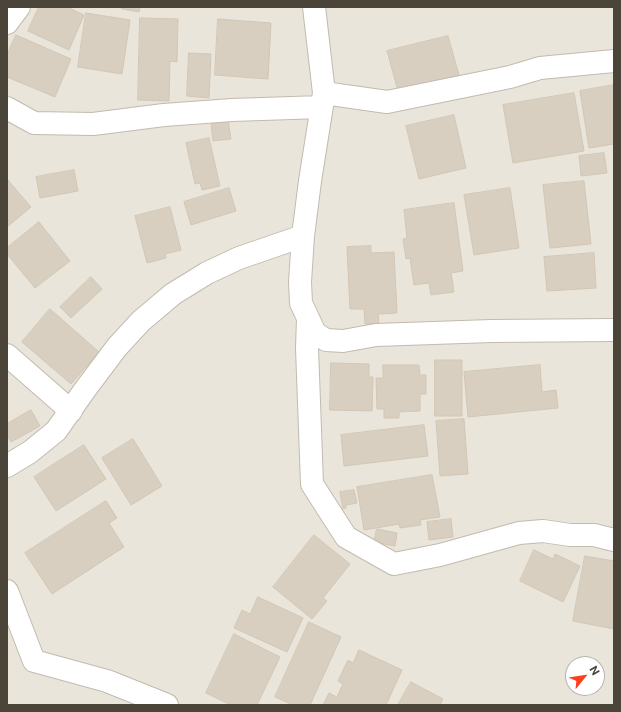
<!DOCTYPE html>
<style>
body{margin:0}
#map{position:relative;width:621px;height:712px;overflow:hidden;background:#f6f3ec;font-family:"Public Sans",sans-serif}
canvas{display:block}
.frame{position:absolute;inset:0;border:8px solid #4b4439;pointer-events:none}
.north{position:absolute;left:565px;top:656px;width:40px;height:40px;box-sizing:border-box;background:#fff;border:1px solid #b7b4b0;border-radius:50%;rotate:60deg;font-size:11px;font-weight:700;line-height:16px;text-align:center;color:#4b4439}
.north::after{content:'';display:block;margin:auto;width:14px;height:18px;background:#fc3f1d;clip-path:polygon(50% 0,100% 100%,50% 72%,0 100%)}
</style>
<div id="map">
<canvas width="621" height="712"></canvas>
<div class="frame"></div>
<div class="north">N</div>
</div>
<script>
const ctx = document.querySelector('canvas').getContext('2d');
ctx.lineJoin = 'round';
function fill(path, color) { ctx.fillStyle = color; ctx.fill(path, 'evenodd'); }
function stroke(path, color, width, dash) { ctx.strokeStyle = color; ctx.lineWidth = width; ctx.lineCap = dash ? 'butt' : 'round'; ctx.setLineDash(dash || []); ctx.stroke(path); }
fill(new Path2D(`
 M7,7H614V705H7ZM573,664H597V688H573Z`), '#eae5da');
const building = new Path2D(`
 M39,7H67L84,15L69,50L28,31Z
 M122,7H140L139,12L122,9Z
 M86,13L130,20L122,74L78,67Z
 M140,18L178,19L177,62L170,61L169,101L138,100Z
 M218,19L271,23L268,79L215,75Z
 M16,35L71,59L55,97L7,77V55Z
 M448,36L459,75L398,91L387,51Z
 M189,53L211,54L209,98L187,96Z
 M614,85V144L589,148L580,91Z
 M574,93L584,151L513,163L503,105Z
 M454,115L466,168L419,179L406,126Z
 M228,119L231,139L213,141L211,122Z
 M209,138L220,186L202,190L200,183L195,184L186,143Z
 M604,153L607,173L581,176L579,156Z
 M74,170L78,191L40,198L36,177Z
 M7,179L31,207L7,227Z
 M584,181L591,244L550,248L543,185Z
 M229,188L236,211L191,225L184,202Z
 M510,188L519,248L474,255L464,195Z
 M454,203L463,271L451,273L454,292L431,295L429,283L414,285L410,258L406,259L403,239L407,238L404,210Z
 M170,207L181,250L165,254L166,258L147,263L135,216Z
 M39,222L70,261L35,288L7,254V248Z
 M371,246V253L394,252L397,313L378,314L379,323L365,324L364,309H350L347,247Z
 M594,253L596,288L547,291L544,257Z
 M91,277L102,289L71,318L60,307Z
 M50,309L99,352L71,384L22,342Z
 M435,360H462V416H435Z
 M331,363L369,364V377H373L372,411L330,410Z
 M383,365H419L420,375H426V394H420V411L399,412V418H384V409H377L376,378H383Z
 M540,365L542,392L556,390L558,408L468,417L464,372Z
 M31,410L40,426L11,442L7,435V424Z
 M464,419L468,474L440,476L436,421Z
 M424,425L428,456L344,466L341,435Z
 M133,439L162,486L131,505L102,458Z
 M84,445L106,479L56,511L34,477Z
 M432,475L440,517L420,520L421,525L400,528L399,524L364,530L357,487Z
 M354,490L357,503L346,505V508L343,509L340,492Z
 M106,501L117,518L109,523L124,547L52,594L25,553Z
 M451,519L453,537L429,540L427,522Z
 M377,529L397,533L395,546L374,542Z
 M314,535L350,564L323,598L327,601L312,619L273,587Z
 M534,550L553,559L555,554L580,566L563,602L520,581Z
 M585,556L614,561V629L573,621Z
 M258,597L303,618L287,652L234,628L242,610L250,614Z
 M309,622L341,637L310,705H293L275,697Z
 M234,634L280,657L257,705H231L206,693Z
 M359,650L402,670L386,705H323L329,693L337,697L343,684L338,681L348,660L353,663Z
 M411,682L443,699L440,705H398Z`);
fill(building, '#d8cfc1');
stroke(building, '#d3c7b4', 1);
const minor = new Path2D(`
 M314,7L324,93L310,181L303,236L300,282L301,303L315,333L326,340L343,341L376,335L491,331L614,330
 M7,23L19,7
 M324,93L387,102L510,77L540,68L614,61
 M7,108L34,123L93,124L164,115L232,110L322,107
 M308,318L307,348L312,484L346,537L394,564L440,555L519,533L543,531L570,535H594L614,540
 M7,355L71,411
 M7,466L30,452L56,431L84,391L117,347L141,321L173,294L207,273L239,258L303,236
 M7,591L34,661L107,681L167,705`);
stroke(minor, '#c2bbae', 24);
stroke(minor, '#fff', 22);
</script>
